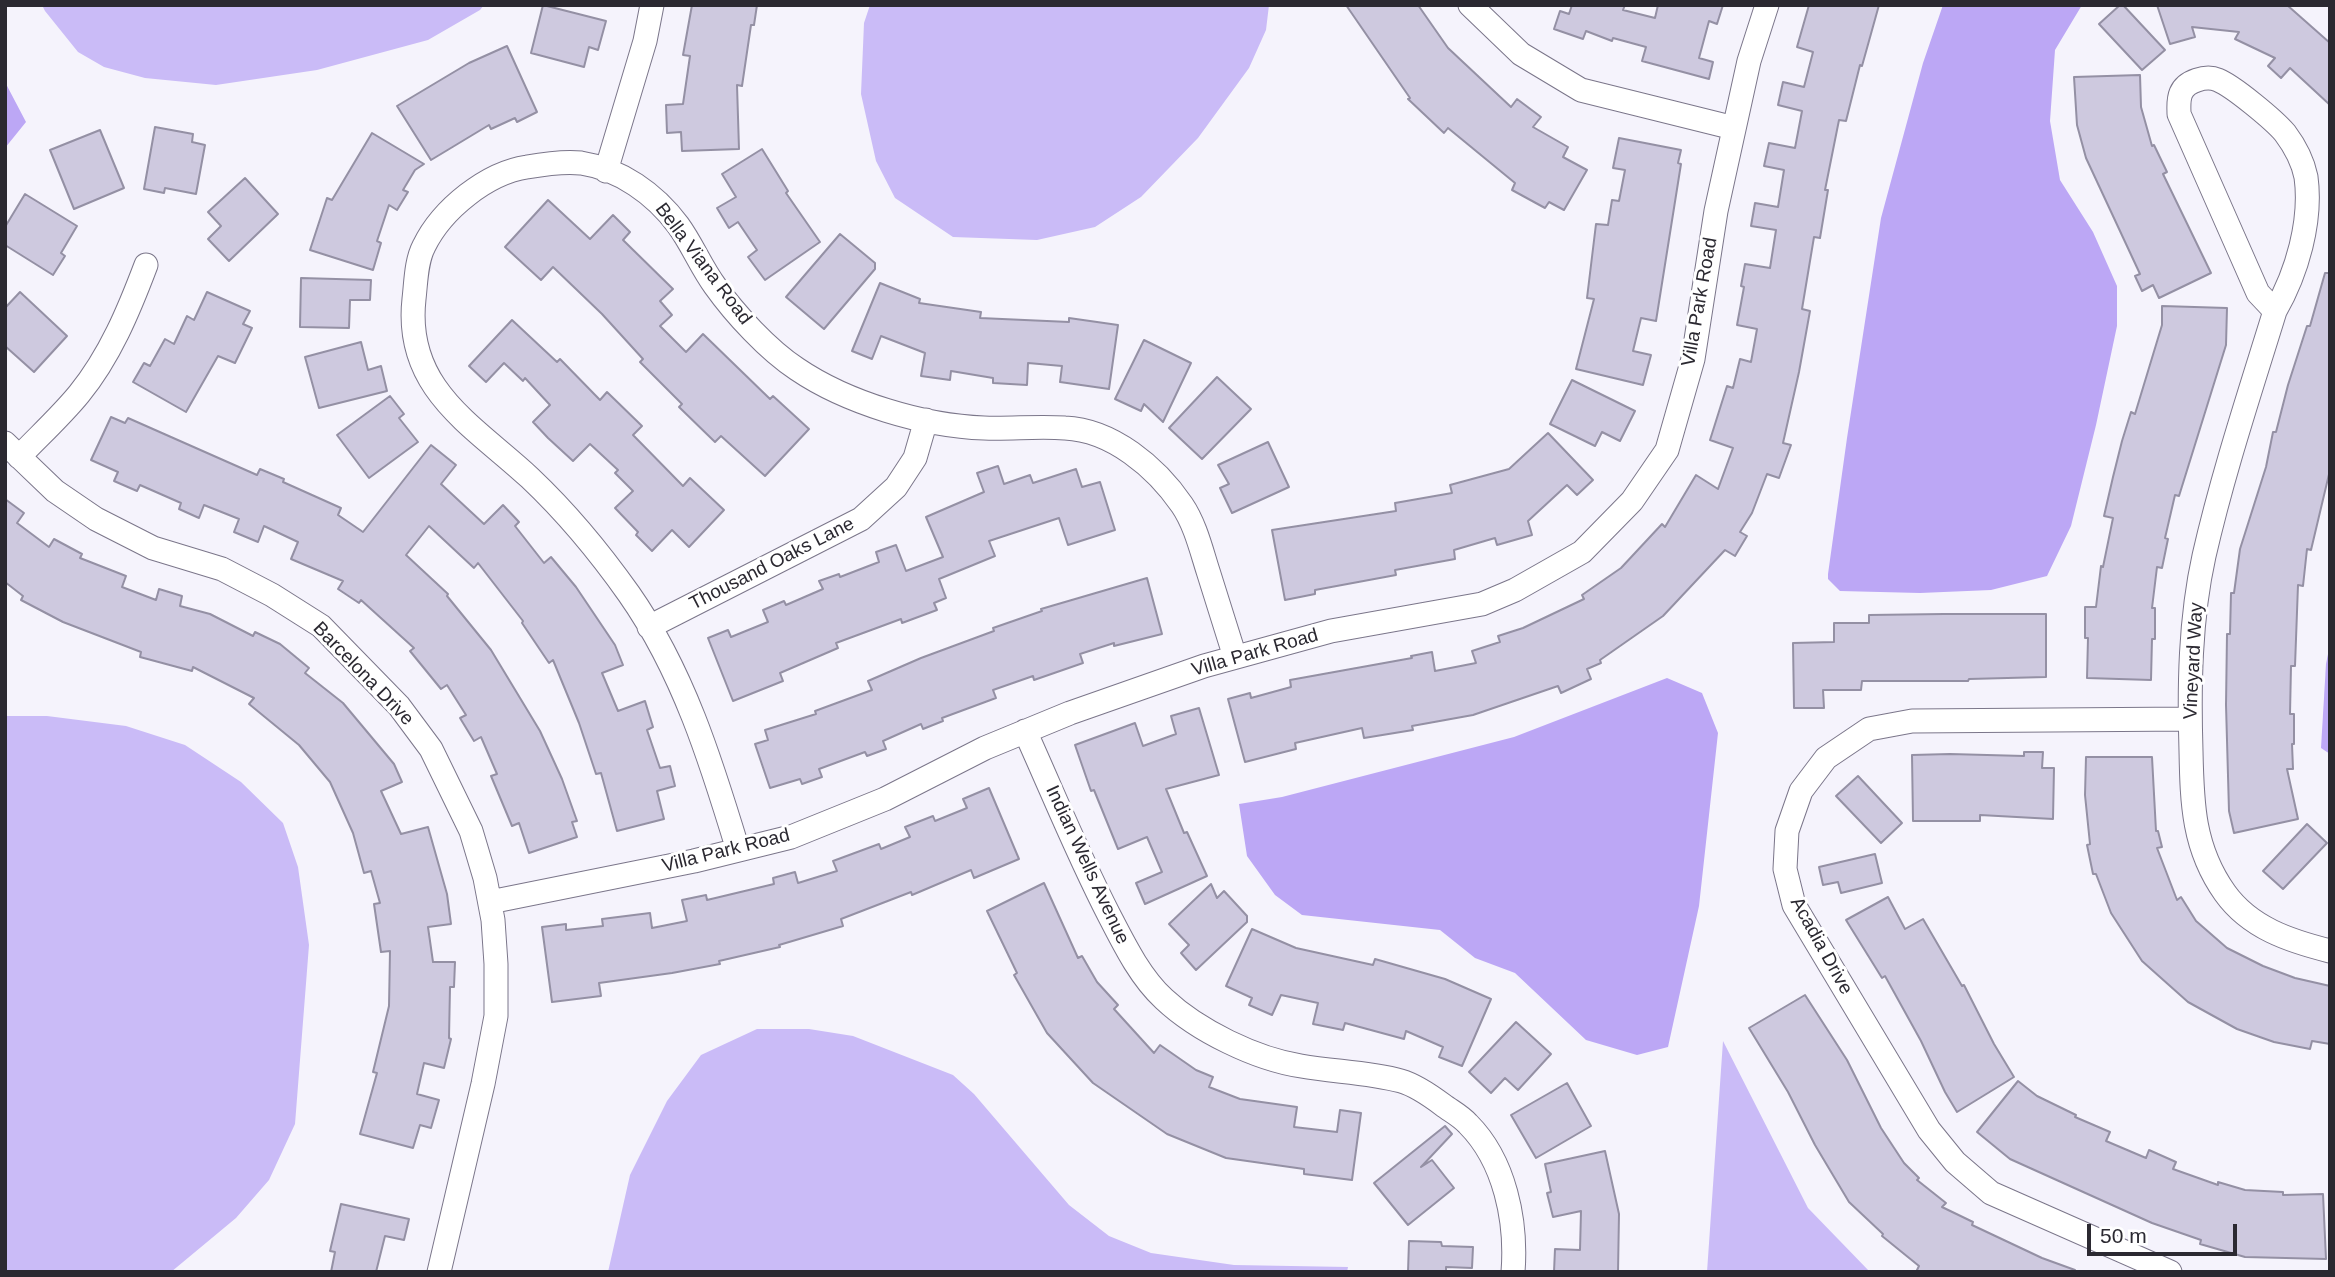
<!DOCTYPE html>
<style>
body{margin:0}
#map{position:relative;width:2335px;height:1277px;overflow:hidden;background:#f5f3fc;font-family:Arial,sans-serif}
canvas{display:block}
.frame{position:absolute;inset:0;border:7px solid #2b2931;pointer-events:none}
.scale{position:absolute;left:2087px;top:1224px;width:150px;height:32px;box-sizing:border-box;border:4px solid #2b2931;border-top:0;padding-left:9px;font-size:21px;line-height:24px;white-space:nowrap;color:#2b2931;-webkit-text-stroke:5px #fff;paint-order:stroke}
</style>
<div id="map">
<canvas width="2335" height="1277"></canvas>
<div class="frame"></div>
<div class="scale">50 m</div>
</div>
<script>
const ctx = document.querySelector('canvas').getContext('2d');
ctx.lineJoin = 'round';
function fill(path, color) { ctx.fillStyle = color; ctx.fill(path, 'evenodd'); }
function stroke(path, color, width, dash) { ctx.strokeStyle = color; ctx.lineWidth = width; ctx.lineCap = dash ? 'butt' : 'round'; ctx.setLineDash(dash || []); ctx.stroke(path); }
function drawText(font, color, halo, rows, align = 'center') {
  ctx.font = font + ' Arial,sans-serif'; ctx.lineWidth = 6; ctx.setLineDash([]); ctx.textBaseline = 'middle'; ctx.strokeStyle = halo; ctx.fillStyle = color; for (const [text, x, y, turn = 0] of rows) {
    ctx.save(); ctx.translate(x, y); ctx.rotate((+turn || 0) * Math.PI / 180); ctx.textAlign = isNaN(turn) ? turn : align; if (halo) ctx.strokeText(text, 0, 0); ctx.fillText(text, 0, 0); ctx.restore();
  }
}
fill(new Path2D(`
 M42,5H484L480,10L428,40L317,70L216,85L145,78L104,67L78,52L45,11Z
 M870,5H1269L1266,30L1249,68L1198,138L1141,197L1095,227L1037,240L953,237L895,198L876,161L861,94L864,23Z
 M5,716H47L126,726L185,745L241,782L283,823L298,867L309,945L295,1124L269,1180L236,1218L171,1272H5Z
 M757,1029H809L853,1036L953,1075L974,1094L1069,1205L1109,1236L1151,1253L1234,1265L1348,1267L1347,1272H608L630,1175L667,1101L701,1055Z
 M1723,1041L1808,1208L1870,1272H1707Z`), '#cabbf7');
fill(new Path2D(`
 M2330,644V754L2321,748L2326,664Z`), '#bda8f6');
fill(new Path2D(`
 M1943,5H2082L2055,50L2050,121L2060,180L2093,232L2117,286V326L2096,425L2071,526L2047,576L1991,590L1920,593L1840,591L1828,579V574L1847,438L1881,218L1923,63Z
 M5,82L26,122L5,148Z
 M1667,678L1702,693L1718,733L1699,906L1668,1047L1637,1055L1586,1040L1515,973L1475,958L1440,930L1302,915L1275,895L1247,856L1239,804L1282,797L1514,737Z`), '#bca7f5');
const building = new Path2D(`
 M543,5L606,21L598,50L589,47L584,67L531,53Z
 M692,5H757L754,25H751L742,86L737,85L739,149L682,151L681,132L667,133L666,105L683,104L690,56L683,55Z
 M1346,5H1418L1448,48L1511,107L1517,99L1541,117L1533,127L1568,147L1563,157L1587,170L1564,210L1549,202L1545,208L1512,190L1515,183L1448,128L1444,133L1408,99L1410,98Z
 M1572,5H1625L1623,10L1655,18L1658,5H1723L1717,24L1709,21L1699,58L1713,62L1709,79L1642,61L1646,47L1613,38L1612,41L1586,31L1583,39L1554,29L1560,11L1569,14Z
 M1809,5H1879L1862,66L1860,65L1846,121L1839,120L1825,190H1828L1820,238L1814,237L1802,309L1810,311L1799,372L1783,443L1791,445L1779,478L1767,474L1752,513L1740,532L1747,536L1735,556L1725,550L1663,616L1600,660L1601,663L1587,669L1591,679L1561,693L1558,686L1473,715L1412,726L1413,730L1364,738L1362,728L1295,743L1296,749L1245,762L1228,699L1250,693L1251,698L1291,687L1290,680L1412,658L1411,656L1432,652L1435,671L1476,663L1472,651L1500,642L1498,636L1523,628L1584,599L1582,595L1621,568L1662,524L1665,527L1696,475L1718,489L1733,448L1710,440L1727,386L1733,388L1740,359L1751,362L1757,329L1737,325L1744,287L1741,286L1745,264L1770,268L1776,230L1751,226L1755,203L1778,207L1784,170L1764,166L1769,143L1795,148L1802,111L1778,105L1783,82L1804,87L1813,52L1797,47Z
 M2120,5H2123L2165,50L2142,70L2099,24Z
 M2157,5H2287L2330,43V105L2290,68L2281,78L2268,66L2275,58L2235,39L2239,32L2192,27L2195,37L2170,44Z
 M507,46L537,112L517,122L515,118L491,129L489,125L431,160L397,106L469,63Z
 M2140,75L2141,107L2152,146L2154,145L2167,172L2163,174L2211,273L2159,298L2153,285L2142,291L2135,276L2140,274L2086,158L2077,125L2074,77Z
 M155,127L193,134L192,142L205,145L196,194L165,188L164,193L144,189Z
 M100,130L124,188L74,209L50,150Z
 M372,133L424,164L415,170L403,190L408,192L397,210L389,205L377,241L381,243L373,270L310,250L327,198L332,200Z
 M1619,138L1681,150L1678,163L1681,164L1656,321L1641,318L1633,351L1651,355L1643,385L1576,369L1594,299L1587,298L1596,224L1608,225L1612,200L1619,201L1625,170L1613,168Z
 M762,149L788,191L786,193L820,242L765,280L748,257L757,250L738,222L729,228L717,208L736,197L722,174Z
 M245,178L278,214L229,261L208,239L221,226L208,212Z
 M25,194L77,226L61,253L65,256L53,275L5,245V227Z
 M548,200L590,239L613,215L630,232L623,240L673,289L660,301L672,315L660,326L686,352L703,334L770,399L773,396L809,429L765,476L721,436L715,442L679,407L682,404L640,362L643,359L602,314L553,267L541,280L505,247Z
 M840,234L875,263V269L824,329L786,297Z
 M2325,273H2330V470L2311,550L2307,549L2303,586L2298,585L2295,666H2291L2290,714H2294V744H2292L2293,769H2287L2298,819L2234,833L2229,811L2226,705L2227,634H2230L2231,593H2234L2240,549L2266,467L2273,432H2276L2288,385L2307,326H2310Z
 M301,278L371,280L370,300H350L349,328L300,327Z
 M880,283L920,299L919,303L981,312L980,318L1069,322V318L1118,325L1109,389L1060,382L1062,366L1028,363L1027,385L993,383V378L951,371L950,380L921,376L925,353L881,336L872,359L852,351Z
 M20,292L67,336L34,372L5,346V308Z
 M207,292L250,311L243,324L252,328L235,363L218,356L186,412L133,382L144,363L150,366L165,339L174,344L187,316L194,320Z
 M2162,306L2227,308L2226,345L2179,496L2175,495L2165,538L2168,539L2162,568L2157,567L2152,608H2155V639H2152L2151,680L2087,678L2088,638H2085V607H2096L2101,566L2103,567L2113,518L2104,516L2113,477L2122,441L2131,412L2135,414L2162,325Z
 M512,320L557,362L560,359L600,400L607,392L642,426L633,435L683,486L690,478L724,510L689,547L672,530L652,551L636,535L638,532L615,508L633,491L615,473L618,470L590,444L573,461L548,438L533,422L550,405L525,378L523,381L504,363L486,382L469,366Z
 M1144,340L1191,363L1163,422L1144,404L1141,411L1115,399Z
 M361,342L368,370L381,366L387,391L319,408L305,357Z
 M1217,377L1251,409L1202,459L1169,428Z
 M1572,380L1635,411L1620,441L1602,432L1595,446L1550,424Z
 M390,396L404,414L399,418L418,442L369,478L337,435Z
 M111,417L125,423L128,418L257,475L260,469L284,479L283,482L341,508L338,515L363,532L431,445L456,465L441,484L484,524L503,505L519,522L515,526L544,563L551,557L576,587L615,645L623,665L602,673L618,711L645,701L653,727L647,730L660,768L670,766L675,786L657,791L664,819L617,831L601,773L596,774L579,723L553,660L549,663L522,623L523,621L478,563L474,568L429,526L406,555L448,594L447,596L491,650L540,731L562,779L577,821L572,822L577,837L529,853L519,823L512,826L491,776L497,774L481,737L474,741L460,718L466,715L447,685L441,689L410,651L414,648L361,600L359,603L338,589L343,581L291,559L298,542L264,526L258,542L234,532L239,519L204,505L199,518L179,509L181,503L140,485L137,491L114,481L118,472L91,460Z
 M1548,433L1593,480L1577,495L1567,485L1528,521L1532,535L1497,545L1495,538L1454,550L1455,559L1395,570L1396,575L1315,590V594L1285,600L1272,530L1396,511L1395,503L1452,493L1450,485L1509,469Z
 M1268,442L1289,487L1232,513L1220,488L1229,484L1218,465Z
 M998,466L1004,484L1030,475L1033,483L1076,469L1082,487L1100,482L1115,530L1068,545L1059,518L989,541L995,556L939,579L946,598L934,603L937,610L902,623L901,619L836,643L838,648L780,673L783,681L733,701L708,638L728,630L731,637L768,622L763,610L784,601L786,605L823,589L819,581L839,574L840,577L879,562L876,552L896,545L906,571L943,557L926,517L984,492L977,473Z
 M5,499L24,513L17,523L49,547L54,539L82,554L80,558L126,576L122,587L156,600L159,589L182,596L180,606L210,614L253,636L255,632L280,644L309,668L305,673L343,703L394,764L402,782L381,791L401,834L428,827L447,894L451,924L428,927L433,962H455L454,987H450L449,1038L451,1039L444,1068L424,1063L417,1094L439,1100L431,1128L420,1125L413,1148L360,1134L377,1073L373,1072L389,1006L390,951L381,952L374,904L380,903L371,871L364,873L353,833L330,782L299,745L249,704L254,698L193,667L192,671L140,657L141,652L63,622L21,600L23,596L5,582Z
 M1147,578L1162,634L1114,646V643L1080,654L1083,663L1034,680L1033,676L993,690L996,698L942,718L943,721L923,729L921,724L883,741L886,749L867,756L865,752L819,769L822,777L802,784L800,779L770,788L755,744L768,740L765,730L816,714L815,711L872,690L868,681L921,658L994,631L993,628L1042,611L1041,609Z
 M1944,614H2046V677L1969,679L1968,681H1862L1861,690H1823L1824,708H1794L1793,643L1834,642V623H1869V615Z
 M1199,708L1219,775L1166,789L1184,833L1187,832L1207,876L1145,904L1136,883L1162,872L1147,837L1118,849L1094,790L1091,791L1075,745L1135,723L1143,746L1176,734L1171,716Z
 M2024,752H2043L2042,768H2054L2053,819L1980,815V821H1913L1912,755L1950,754L2024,756Z
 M2086,757H2152L2156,831H2158L2162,847L2157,848L2177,900L2181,897L2196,921L2227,948L2263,966L2295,978L2330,986V1044L2312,1041L2310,1049L2274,1042L2237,1029L2188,1002L2142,961L2111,913L2096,874H2093L2087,845L2090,844L2085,795Z
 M1858,776L1902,823L1881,843L1836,796Z
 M989,788L1019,859L974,878L971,870L912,895L911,892L841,919L843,926L779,945L780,947L719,961L720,964L672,973L599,983L601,996L552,1002L542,927L566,924V930L603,926L602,919L650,913L652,928L687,921L682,900L706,895L707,900L774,884L773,878L795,872L798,883L837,871L833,861L879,844L881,849L910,837L905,827L933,816L935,821L967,808L963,799Z
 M2307,824L2327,843L2283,889L2263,871Z
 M1875,854L1882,883L1841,893L1838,882L1823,885L1819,867Z
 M1044,883L1078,958L1082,956L1097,982L1118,1005L1114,1009L1154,1053L1160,1045L1196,1070L1213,1077L1209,1087L1240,1099L1297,1107L1294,1127L1337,1132L1340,1110L1361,1113L1352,1180L1304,1174V1169L1226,1158L1167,1134L1093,1083L1047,1033L1014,975L1017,973L987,911Z
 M1211,884L1217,898L1224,891L1247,916V922L1196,970L1181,953L1189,945L1169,924Z
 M1888,897L1905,929L1923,919L1962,986L1964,985L1994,1044L2014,1077L1957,1112L1945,1092L1921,1041L1885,976L1882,978L1846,920Z
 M1252,929L1296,948L1373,965L1375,959L1445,979L1491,999L1462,1066L1439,1057L1443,1047L1406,1031L1404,1039L1345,1023L1343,1030L1313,1024L1318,1003L1281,995L1272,1015L1249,1005L1252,998L1226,986Z
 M1805,995L1847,1060L1881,1128L1904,1163L1919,1178L1917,1180L1946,1203L1942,1207L1973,1222L1972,1225L2042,1258L2075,1270L2074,1272H1916L1919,1266L1882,1236L1883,1234L1849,1202L1815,1145L1788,1092L1749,1028Z
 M1516,1022L1551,1054L1518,1090L1505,1078L1491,1093L1469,1072Z
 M2018,1081L2037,1096L2076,1115L2075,1117L2110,1132L2106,1141L2146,1158L2149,1150L2176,1162L2173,1169L2218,1185V1182L2245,1190L2283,1192V1195L2323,1194L2326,1259L2245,1257L2200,1244L2201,1240L2152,1223L2010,1159L1977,1132Z
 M1567,1083L1591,1126L1536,1158L1511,1115Z
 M1445,1126L1452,1134L1421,1167L1432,1160L1454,1188L1408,1225L1374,1183Z
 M1605,1151L1619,1214L1618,1272H1554L1555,1249L1580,1250L1581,1211L1553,1217L1547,1193L1551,1192L1545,1164Z
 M341,1204L409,1219L404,1240L385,1236L376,1272H331L335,1252L330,1251Z
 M1409,1241L1441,1242L1442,1246L1473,1247L1472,1268L1446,1267V1272H1408Z`);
fill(building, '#cec9df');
stroke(building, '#9490a4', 2);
const minor = new Path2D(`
 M1470,5L1521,54L1581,90L1734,128
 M606,171L645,41L652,5
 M2275,311L2258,293L2179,114C2179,107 2178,100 2181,93C2186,81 2206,75 2218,80C2233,86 2274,120 2285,133C2294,145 2303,162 2306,177C2312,221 2297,273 2275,311C2250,392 2223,473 2204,556C2190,619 2189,687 2191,751C2192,803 2193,848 2225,893C2250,928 2290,941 2330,951
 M5,443L55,491L96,519L153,548L222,569L272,595L321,626L399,706L431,749L471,831L485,878L493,920L496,964V1016L483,1084L439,1272
 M19,457C39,436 61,416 79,394C110,356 129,310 146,265
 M649,627L861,519L896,487L915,458L926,420
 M1025,731C1053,793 1078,855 1109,915C1124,944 1140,977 1164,999C1198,1031 1256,1059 1301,1066C1335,1072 1368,1072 1401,1081C1415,1085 1431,1096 1443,1105C1451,1111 1461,1116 1468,1124C1505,1161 1517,1221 1513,1272
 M738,850C711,761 683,671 629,594C600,553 567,513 530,478C473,425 404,389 414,299C416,282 416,261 424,246C442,209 487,173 527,167C544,164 564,161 581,163C620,169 655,194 678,225C692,244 701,267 715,286C735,314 768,350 797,369C847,403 924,426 984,428C1011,429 1038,426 1065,428C1112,430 1156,467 1182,505C1195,524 1201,549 1208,571C1217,600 1226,629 1235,657
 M490,902L694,861L791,837L885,799L985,748L1070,713L1204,666L1331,631L1482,604L1515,590L1582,552L1632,501L1667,450L1693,359L1716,211L1749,61L1767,5
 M2170,1272L1991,1193L1955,1162L1929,1130L1794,905L1785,869L1787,831L1801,791L1826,758L1869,729L1912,721L2190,719`);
stroke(minor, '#7b768a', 25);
stroke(minor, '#fff', 23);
drawText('19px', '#2b2931', '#fff', [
 ["Bella Viana Road",703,264,53],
 ["Villa Park Road",1700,302,-80],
 ["Thousand Oaks Lane",772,564,-27],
 ["Villa Park Road",1255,653,-16],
 ["Vineyard Way",2194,661,-87],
 ["Barcelona Drive",363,674,46],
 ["Villa Park Road",726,851,-14],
 ["Indian Wells Avenue",1087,865,65],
 ["Acadia Drive",1821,946,61]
]);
</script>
